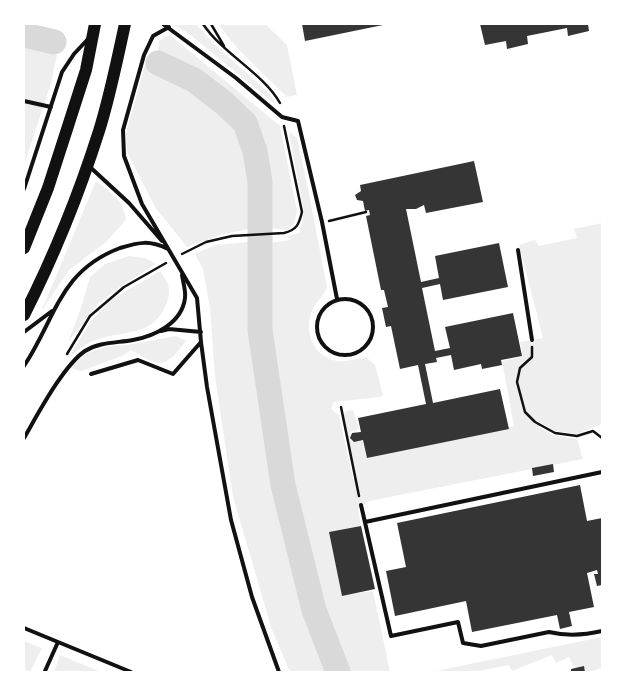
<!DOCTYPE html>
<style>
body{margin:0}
#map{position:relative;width:626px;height:696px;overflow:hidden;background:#fff;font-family:"PT Sans Narrow",sans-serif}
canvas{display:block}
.frame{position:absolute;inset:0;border:25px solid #fff;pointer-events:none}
</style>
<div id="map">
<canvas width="626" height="696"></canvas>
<div class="frame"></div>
</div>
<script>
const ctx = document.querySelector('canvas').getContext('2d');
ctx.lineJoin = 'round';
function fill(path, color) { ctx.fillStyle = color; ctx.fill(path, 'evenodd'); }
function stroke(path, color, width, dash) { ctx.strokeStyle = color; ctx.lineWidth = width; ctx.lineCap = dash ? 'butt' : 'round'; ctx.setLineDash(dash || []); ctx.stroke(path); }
fill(new Path2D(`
 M173,24H196L214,44L270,94L276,105L188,33Z
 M218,24H265L287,45L297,95L287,97L238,49Z
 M170,35L280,126L297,211L294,223L287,230L269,228V175L256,124L219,87L185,62L158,54L159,41Z
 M24,48L57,55L51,83L24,165Z
 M145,65L181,79L233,117L247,142L249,229L220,235L187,247L155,207L127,152L126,133Z
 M289,132L297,138L309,194L327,287C323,297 313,305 311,314C304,335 315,358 338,361C347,362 357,359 366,357L375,365L383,395L380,397L334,402L331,408L334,412L339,415L353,479H356L343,415L347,411L353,410L359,429L350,432L351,438L362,440L367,458L514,426L502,361L523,357L520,342L543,338L519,245L535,240L539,246L577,238L574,229L602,223V425L601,424L577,434L555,431L537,421L533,423L552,435L577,439L583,459L369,501L358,509L361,526L329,532L342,595L373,591L390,672H347L311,565L291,480L270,326L268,243L291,240L287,236L300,233L304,212Z
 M96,181C111,193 124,200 126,220L106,242L69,270L41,312Z
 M248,242L251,331L277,502L319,640L332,672H290L272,630L233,497L215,376L210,308L203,269L195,254L216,245Z
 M129,256L145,258L156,264L121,286L98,304L68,342L81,308L90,277L105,264Z
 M160,271C168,282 172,289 167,302C154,339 122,329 93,341C83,345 76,352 68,359L91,321L111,300Z
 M176,336L186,341C164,370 160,367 131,350L122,356L81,371L71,368L87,353L109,346L127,345Z
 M602,637V667L591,672H586L584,668L574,667L569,657L556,663L552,655L512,671L509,665L474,672H431Z
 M24,641L42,648L30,672L24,669Z
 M60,655L101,672H54Z`), '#eee');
stroke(new Path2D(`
 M24,35L54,42
 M158,63L194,80L224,103L245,123L255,151L260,182V330L283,485L314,610L338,672`), '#d9d9d9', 25);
fill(new Path2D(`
 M302,24H383V25L305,41Z
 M480,24H588L589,31L568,36L567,28L527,36L528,44L507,49L506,41L485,45Z
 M474,161L483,202L426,213L424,205L416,209H406L421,282L439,278L435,256L499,243L508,287L443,300L440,284L422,288L435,351L450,348L445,327L513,313L522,356L501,360L502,365L482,369L481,364L454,370L451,355L436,358L437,362L425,364L433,403L500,389L509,429L367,458L363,440L354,442L350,438L352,433L361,432L358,418L426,404L418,365L400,369L391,326L386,327L382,308L388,307L384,290H381L366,216L370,215L369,210L365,211L363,201L357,200L355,195L361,191L360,185Z
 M553,464L554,472L533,476L532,468Z
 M580,485L587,521L602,518V585L597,586L594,574H598L597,570L587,573L594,607L569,612L572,626L560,629L557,615L472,632L466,601L395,616L386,571L406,567L397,523Z
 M361,526L375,589L342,596L329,532Z
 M584,666L585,672H571V669Z`), '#353535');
stroke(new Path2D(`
 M203,24C223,54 263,73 280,103
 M211,24L224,46
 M329,221L366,212
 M182,254L206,242L232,236L284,233C297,230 299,224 302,212L284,126
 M532,347V357L520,368L517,382L525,412L535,422L555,433L577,436L593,431L602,438
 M67,354L90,316L124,287L166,263
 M341,407L359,496`), '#111', 2.5);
stroke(new Path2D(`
 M163,24L236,78L282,117L298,121L322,222L337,299
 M169,27L153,36L144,55L123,130L124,156L142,204L197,298L201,342L207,387L231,520L252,597L279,672
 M24,101L51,107
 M90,167L129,203L162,241
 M24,189L62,72L74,54L88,39
 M518,250L532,340
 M317 327a28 28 0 1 1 56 0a28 28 0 1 1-56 0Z
 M161,331L169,329L201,332
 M24,332L52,311
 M24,366C56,318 59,271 120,248C140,242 149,240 168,249
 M91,374L138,360L173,374L201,342
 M24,438C38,414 63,366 85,351C99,342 116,343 133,340C155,336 182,323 185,298C186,291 183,282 182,275
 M361,505L391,636L458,622L463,643L481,646L549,632C566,636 585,635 602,631
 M365,522L602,472
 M24,628L131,672
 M45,671L58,642`), '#111', 4);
stroke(new Path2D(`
 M24,248L48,188L69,123L86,70L95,24
 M24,315C54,256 79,194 99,131C110,96 117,60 125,24`), '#111', 12);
</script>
